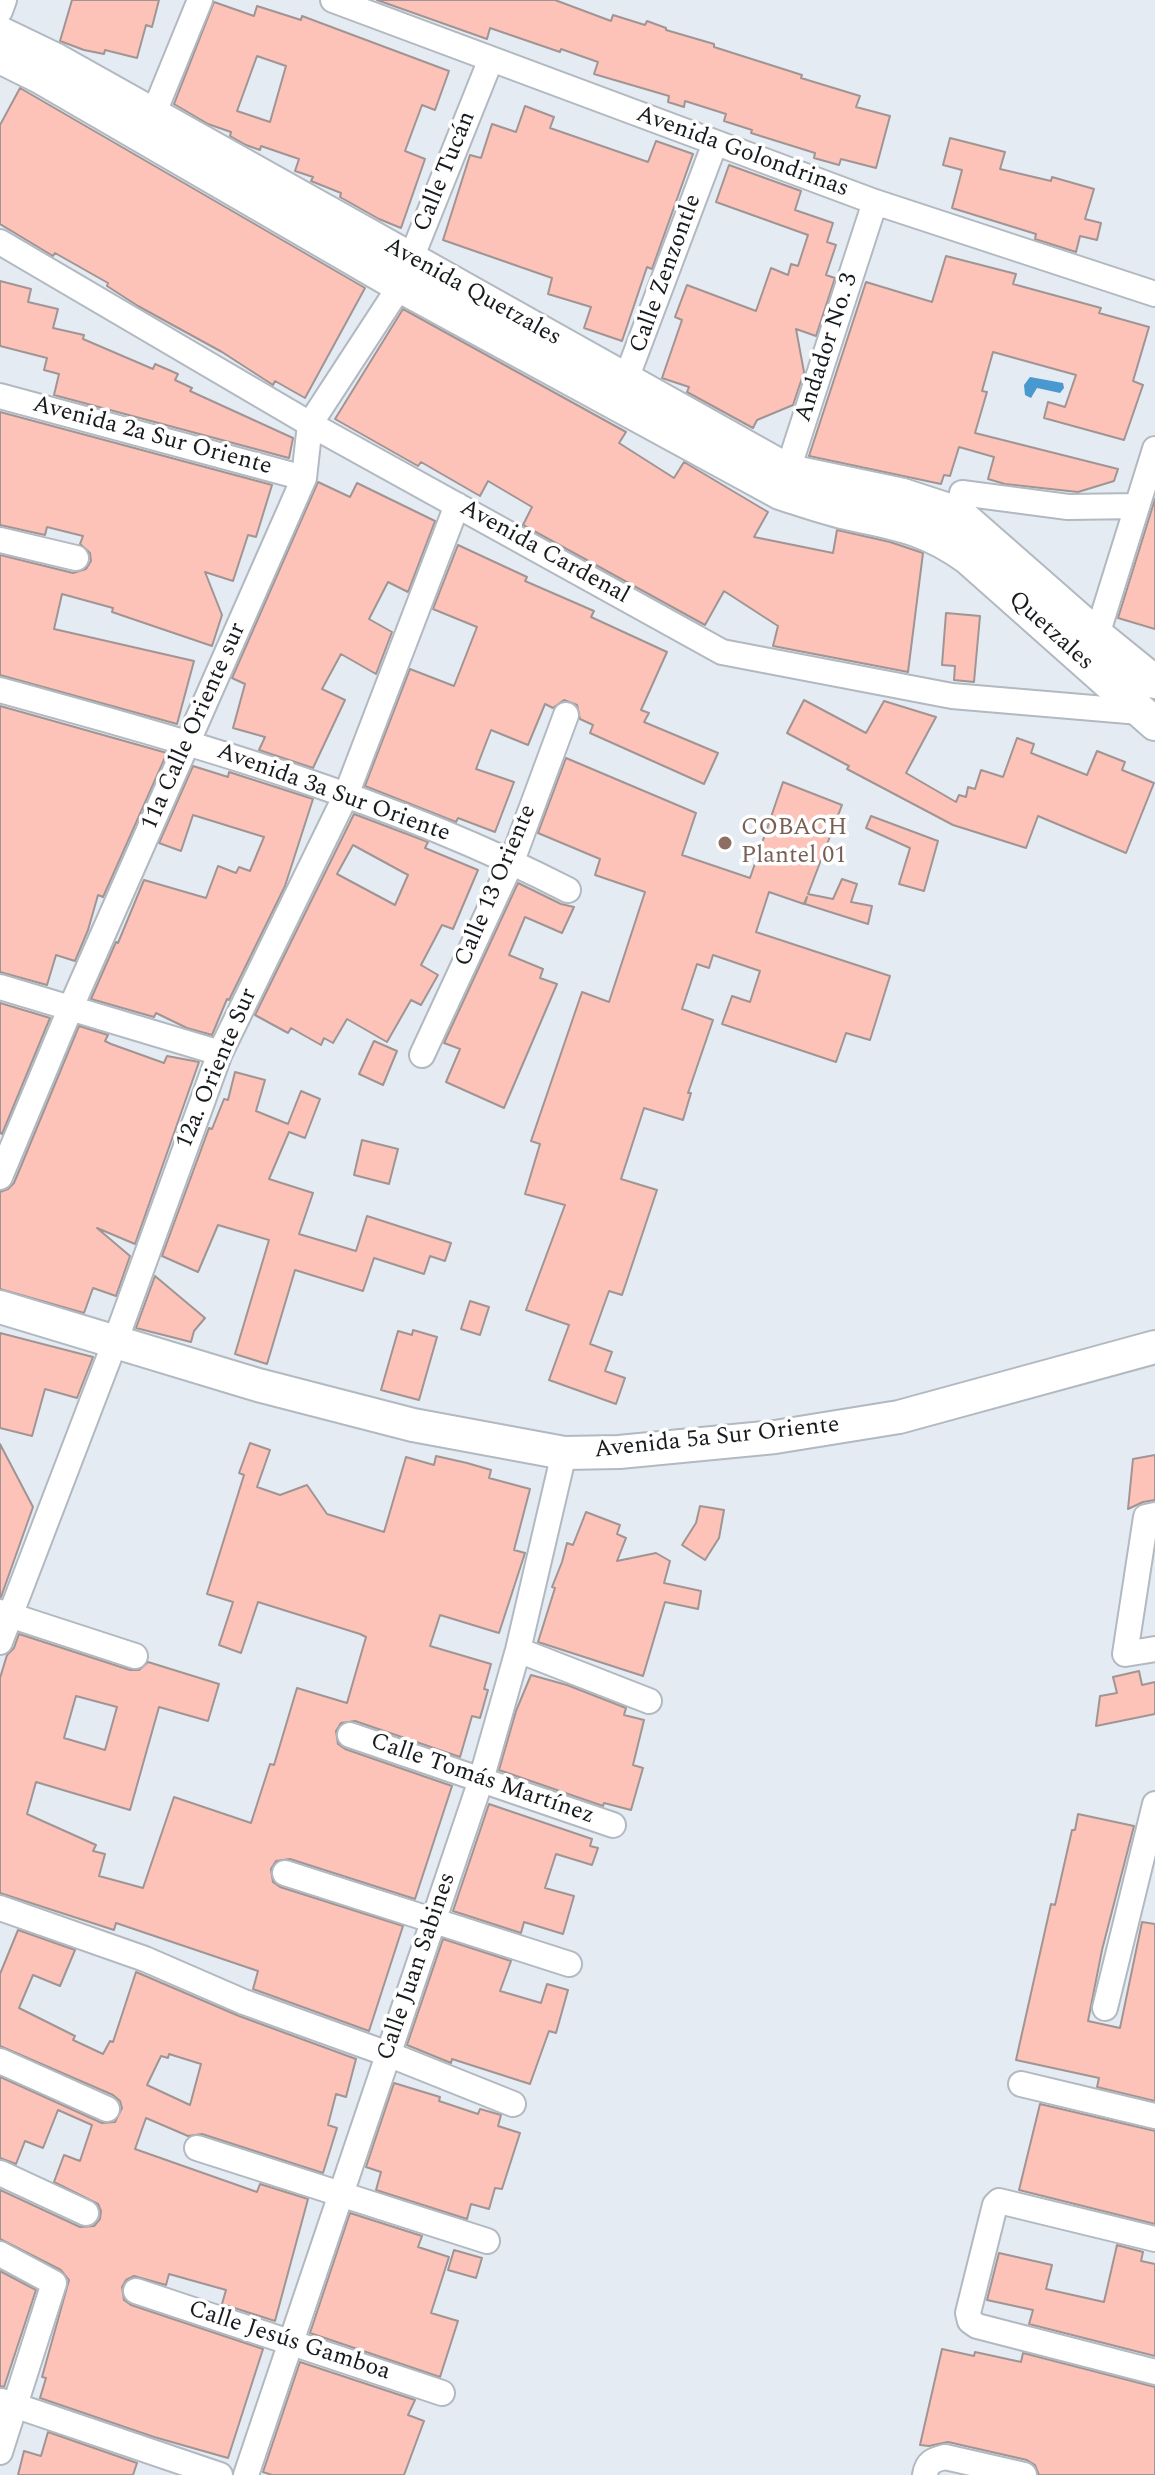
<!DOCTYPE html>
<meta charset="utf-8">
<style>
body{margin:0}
canvas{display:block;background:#e4ebf2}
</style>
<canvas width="1155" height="2475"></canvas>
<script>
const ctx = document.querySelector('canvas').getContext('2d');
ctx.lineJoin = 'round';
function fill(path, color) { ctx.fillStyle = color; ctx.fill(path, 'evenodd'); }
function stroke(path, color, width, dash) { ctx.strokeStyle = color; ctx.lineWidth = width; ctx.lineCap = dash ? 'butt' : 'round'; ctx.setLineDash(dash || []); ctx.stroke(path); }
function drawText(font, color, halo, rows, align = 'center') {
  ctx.font = font + ' Spectral,serif'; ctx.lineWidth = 7; ctx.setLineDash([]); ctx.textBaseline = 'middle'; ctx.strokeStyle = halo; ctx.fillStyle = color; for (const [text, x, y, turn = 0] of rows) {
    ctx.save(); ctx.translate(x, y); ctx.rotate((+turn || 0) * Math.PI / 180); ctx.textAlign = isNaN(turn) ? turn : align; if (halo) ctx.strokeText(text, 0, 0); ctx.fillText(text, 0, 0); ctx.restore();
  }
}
fill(new Path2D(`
 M1030,377L1063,383L1064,388L1060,393L1037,388L1031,398L1025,395L1024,385Z`), '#4999d0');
const building = new Path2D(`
 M72,0H159L152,27L146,25L137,58L105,50L104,54L84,50L60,41Z
 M377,0H555L611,21L613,15L645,25L647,21L666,28V30L714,44V47L802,75L801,78L860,96L856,107L890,116L876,168L841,159L839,165L814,158L815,153L751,133L752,130L724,121L726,114L685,101L684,107L668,102L669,96L594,74L598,62L561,49L560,52L490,28L487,39Z
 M214,2L254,16L257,6L301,20L302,16L449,71L435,110L422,105L405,151L425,159L401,228L379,219L340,197L341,193L311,181L313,177L295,171L299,159L261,146L260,150L246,145L230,136L231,132L208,124L174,104ZM257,56L286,66L270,122L237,111Z
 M20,88L365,288L305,398L275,381L273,385L222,352L138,306L107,286L108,283L55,253L53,256L0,224V125Z
 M525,106L554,117L550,128L648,162L656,141L693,154L652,269L647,267L622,341L584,328L591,307L548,294L552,278L443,240L470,155L481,158L492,124L516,132Z
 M950,138L1005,152L1000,169L1051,181L1052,177L1094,189L1085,219L1101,223L1097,240L1080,236L1076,252L1035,239L1036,234L952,208L962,170L943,165Z
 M729,165L801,191L795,210L833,223L827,242L836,245L826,275L835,278L816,336L796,329L804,372L793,405L757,420L753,428L687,392L689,387L662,378L682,320L675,317L687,285L756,311L771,268L788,275L791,264L798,266L808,235L716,202Z
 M946,256L1016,274L1013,284L1101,308L1099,313L1149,327L1133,381L1143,385L1124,440L1044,418L1048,402L1065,407L1076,375L993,352L982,391L987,392L975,433L1118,469L1114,481L1078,492L1005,484L988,479L994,457L959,447L950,476L944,475L941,484L809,456L866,282L932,302Z
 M0,281L31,289L28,302L58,309L53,328L84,335L83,339L153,369L155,364L178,374L175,380L192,388L190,391L293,438L289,458L54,395L59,374L44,370L47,358L0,346Z
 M403,309L626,432L619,443L674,478L684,462L768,512L754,537L833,553L837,530L890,542L923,553L908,672L773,646L778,626L724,591L705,625L523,525L532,507L488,481L480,496L421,462L418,466L335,419Z
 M0,412L272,485L256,537L248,535L233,581L205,572L222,615L212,646L112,612L113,608L62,594L54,629L194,661L177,724L0,675V555L73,573L86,569L91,561L90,553L80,544L83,536L47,527L45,535L0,525Z
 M318,482L350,497L357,483L435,521L408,592L388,582L369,619L392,632L376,674L341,654L322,689L345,700L313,768L259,750L265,737L233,728L245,684L232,678Z
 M1155,499V629L1118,618Z
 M458,545L527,577L525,581L594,611L591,617L667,652L641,710L649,713L644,722L718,753L704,784L590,733L593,725L580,719L577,705L564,700L553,708L545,704L528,745L491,730L476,769L514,782L495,832L458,818L456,822L365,786L410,669L454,686L477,627L433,609Z
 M946,613L980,616L974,682L954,680L955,666L942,665Z
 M804,700L866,733L884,701L936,717L906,773L956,802L959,795L966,797L968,787L975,789L981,770L1003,777L1017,738L1034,744L1031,753L1087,775L1097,751L1125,762L1122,770L1154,783L1126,853L1038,816L1026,848L953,825L847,769L849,766L787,733Z
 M0,706L167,753L103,897L98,895L88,930L75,961L56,955L47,985L0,972Z
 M566,758L696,813L682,855L750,878L783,782L842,805L808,894L833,899L842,879L857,884L851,902L872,906L868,924L805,904L807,897L804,904L769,892L756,932L890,976L870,1040L846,1033L836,1062L722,1024L732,996L750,1002L760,971L713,955L709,968L697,964L682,1009L713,1020L688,1093H691L683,1120L644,1108L621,1179L657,1190L622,1295L609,1291L590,1344L612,1352L605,1371L625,1378L616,1404L549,1380L569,1325L526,1310L565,1205L525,1194L540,1144L531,1141L582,992L609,1002L645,892L595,875L600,859L538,833Z
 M193,766L228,777L229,772L313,799L285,886L229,1000L227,999L212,1035L187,1028L156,1013L154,1017L91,999L116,942L118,943L144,880L206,898L218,866L236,873L239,867L250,871L264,837L193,815L181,851L159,843Z
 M354,814L428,842L425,848L478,870L453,929L442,925L421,965L438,975L421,1005L411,1000L387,1042L347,1019L333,1043L324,1038L321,1045L291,1028L288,1033L255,1015ZM353,845L408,875L395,905L337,874Z
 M871,816L938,841L924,891L899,884L910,848L866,828Z
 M518,883L561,904L574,907L562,933L525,917L509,955L543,969L540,978L557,984L504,1108L446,1082L460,1049L444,1043Z
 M0,1003L50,1018L2,1134L0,1133Z
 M79,1026L108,1035L105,1041L111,1044L164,1063L167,1056L199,1062L135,1244L97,1228L130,1256L116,1296L93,1288L84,1313L0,1289V1192L8,1189L14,1183Z
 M374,1041L397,1051L383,1085L359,1074Z
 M235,1072L265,1080L256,1111L288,1124L301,1091L320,1099L305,1138L289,1132L269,1179L313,1193L299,1234L356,1251L367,1216L451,1243L445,1261L430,1256L424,1274L374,1258L363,1291L295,1270L267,1364L235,1354L269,1240L218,1225L198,1272L162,1256L209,1128L212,1129L224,1099L228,1100Z
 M362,1140L398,1149L389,1184L354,1175Z
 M155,1276L205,1318L194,1331L191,1342L136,1328Z
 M470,1301L489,1307L480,1335L461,1329Z
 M413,1330L437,1337L419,1400L381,1390L398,1331L412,1335Z
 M0,1333L93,1357L77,1398L45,1389L32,1436L0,1428Z
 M250,1443L270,1450L257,1487L280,1495L307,1485L327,1514L384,1532L406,1457L434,1465L436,1456L467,1463L491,1470L489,1478L530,1489L514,1550L525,1553L499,1633L440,1615L430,1646L491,1664L484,1689L488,1690L480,1718L472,1716L460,1757L355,1721L341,1723L336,1731L338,1744L345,1749L452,1786L415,1899L290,1859L276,1861L271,1869L273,1882L280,1887L403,1926L369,2031L253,1989L258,1971L116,1923L114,1930L0,1893V1678L7,1655L14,1648L19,1634L130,1670H139L148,1662L219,1684L208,1721L159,1707L130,1810L36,1782L27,1814L96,1845L93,1851L105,1854L99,1876L143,1888L174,1797L251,1823L270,1764L274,1765L297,1688L347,1703L366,1637L360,1634L258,1602L241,1653L219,1645L233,1602L207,1594L244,1475L239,1473ZM76,1696L117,1707L105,1750L64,1738Z
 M0,1444L33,1507L1,1597H0Z
 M1155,1455V1500L1143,1502L1128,1509L1133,1459Z
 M700,1506L724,1510L719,1538L705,1560L682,1545L696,1523Z
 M586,1512L620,1525L617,1534L626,1538L617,1561L656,1553L670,1561L664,1583L701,1591L698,1609L665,1602L643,1676L538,1642L555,1588L552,1587L562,1562L567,1543L573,1545Z
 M1139,1671L1142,1685L1155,1682V1714L1096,1726L1100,1696L1117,1693L1113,1677Z
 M531,1675L567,1685L626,1708L624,1715L644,1720L633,1765L643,1768L631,1810L604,1803L603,1806L499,1770L516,1711Z
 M489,1804L592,1839L590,1846L598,1848L592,1865L556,1854L545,1888L574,1896L563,1934L524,1922L521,1933L453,1911Z
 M1078,1814L1134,1826L1102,1950L1088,2021L1120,2028L1142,1922L1155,1924V2101L1097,2087L1099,2078L1016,2060L1051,1904L1055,1905L1072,1830H1075Z
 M18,1930L75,1950L60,1986L33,1975L19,2008L75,2036L73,2040L103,2054L110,2041L113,2042L136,1972L239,2016L356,2059L346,2097L336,2094L328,2125L337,2128L323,2173L202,2134L188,2136L146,2118L135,2149L257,2192L260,2184L308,2199L275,2321L222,2304L226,2290L169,2274L166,2285L134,2276L126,2280L122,2287L124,2300L131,2305L263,2349L228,2458L154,2437L40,2398L46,2378L42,2377L69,2280L61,2270L0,2239V2190L80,2227L94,2226L100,2219L101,2211L98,2204L54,2182L64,2155L80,2161L92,2125L58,2110L43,2148L25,2141L16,2164L0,2158V2077L102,2123L115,2122L122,2108L120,2101L113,2095L0,2046V1974ZM169,2054L201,2064L190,2105L147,2085L161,2056L168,2058Z
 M443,1939L511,1961L500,1991L541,2003L547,1984L568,1990L556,2033L549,2031L530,2084L452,2059L451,2063L407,2045Z
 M394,2083L440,2097L439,2101L478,2114L480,2109L501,2115L498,2126L520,2133L502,2189L495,2188L489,2209L471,2204L467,2219L376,2190L381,2172L366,2167Z
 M1040,2104L1155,2131V2224L1019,2190Z
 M350,2213L422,2236L418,2247L449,2257L431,2313L458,2321L440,2377L310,2333Z
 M1117,2245L1143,2252L1141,2261L1155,2264V2356L1029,2324L1033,2310L987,2300L999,2253L1052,2265L1046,2289L1104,2302Z
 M454,2250L482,2258L476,2278L448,2270Z
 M0,2271L36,2290L4,2387L0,2386Z
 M942,2349L974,2356L975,2352L1021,2362L1023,2353L1155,2387V2475H1039L1035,2465L1027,2460L948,2442L929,2446L920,2445Z
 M300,2362L415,2400L408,2415L424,2421L404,2475H272L263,2472Z
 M48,2432L137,2463L133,2475H18L24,2451L41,2456Z`);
fill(building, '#fdc3b9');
stroke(building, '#a09594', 2);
const street = new Path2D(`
 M333,0L875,202L1155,294
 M0,11L4,0
 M153,115L200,0
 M0,242L310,424L722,652L952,696L1140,712
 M620,395L715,143
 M0,396L304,478
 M783,485L875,202
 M950,528L958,513L962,493L1068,507L1137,506
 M0,540L76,558
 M1097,635L1155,449
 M0,690C193,743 389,798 568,890
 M0,987L220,1053
 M422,1055L512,861L566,715
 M0,1177L71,1007L304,478L310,424L400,286L491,59
 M1155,1515L1146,1517L1125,1654L1155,1649
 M0,1612L135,1656
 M0,1642L115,1342L220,1053L346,795L457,505
 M518,1650L649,1701
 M350,1735L613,1825
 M285,1873L569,1964
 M0,1908L145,1959L244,2002L388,2054L513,2104
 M1105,2008L1155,1804
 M0,2061L107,2109
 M1021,2084L1155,2116
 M197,2148L487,2241
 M0,2173L86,2213
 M1155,2239L999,2201L995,2205L968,2313L970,2321L977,2326L1155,2372
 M0,2254L54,2283L0,2452
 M136,2291L442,2393
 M2,2401L220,2475
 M246,2475L481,1780L518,1650L564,1453
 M925,2475C927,2462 933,2460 945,2457L1024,2475`);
const secondary = new Path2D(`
 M0,33L56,60L789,471L903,495L958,513L1097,635L1155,682
 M0,57L40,77L400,286L780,493C802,500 824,508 846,513C896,524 925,527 968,558L1155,724
 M0,1307L258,1385L413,1425L564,1453L619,1452L775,1437L899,1417L1155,1347`);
stroke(street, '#b2b9c0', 28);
stroke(secondary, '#b2b9c0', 36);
stroke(street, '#fff', 24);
stroke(secondary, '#fff', 32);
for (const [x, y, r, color] of [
 [725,843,8,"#8d6e63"]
]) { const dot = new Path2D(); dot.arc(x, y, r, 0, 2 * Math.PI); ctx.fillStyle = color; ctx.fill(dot); stroke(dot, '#fff', 3); }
drawText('24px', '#181b1d', '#fff', [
 ["Avenida Golondrinas",742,153,20],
 ["Calle Tucán",446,172,-68],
 ["Calle Zenzontle",667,274,-70],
 ["Avenida Quetzales",472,293,29],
 ["Andador No. 3",828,348,-72],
 ["Avenida 2a Sur Oriente",152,437,15],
 ["Avenida Cardenal",544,553,29],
 ["Quetzales",1050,632,42],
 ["11a Calle Oriente sur",195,727,-66],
 ["Avenida 3a Sur Oriente",333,794,20],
 ["Calle 13 Oriente",497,886,-67],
 ["12a. Oriente Sur",218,1069,-67],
 ["Avenida 5a Sur Oriente",717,1439,-6],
 ["Calle Tomás Martínez",482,1780,19],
 ["Calle Juan Sabines",418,1967,-71],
 ["Calle Jesús Gamboa",289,2342,18]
]);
drawText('24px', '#785e54', '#fff', [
 ["COBACH",741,829],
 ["Plantel 01",741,857]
], 'left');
</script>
